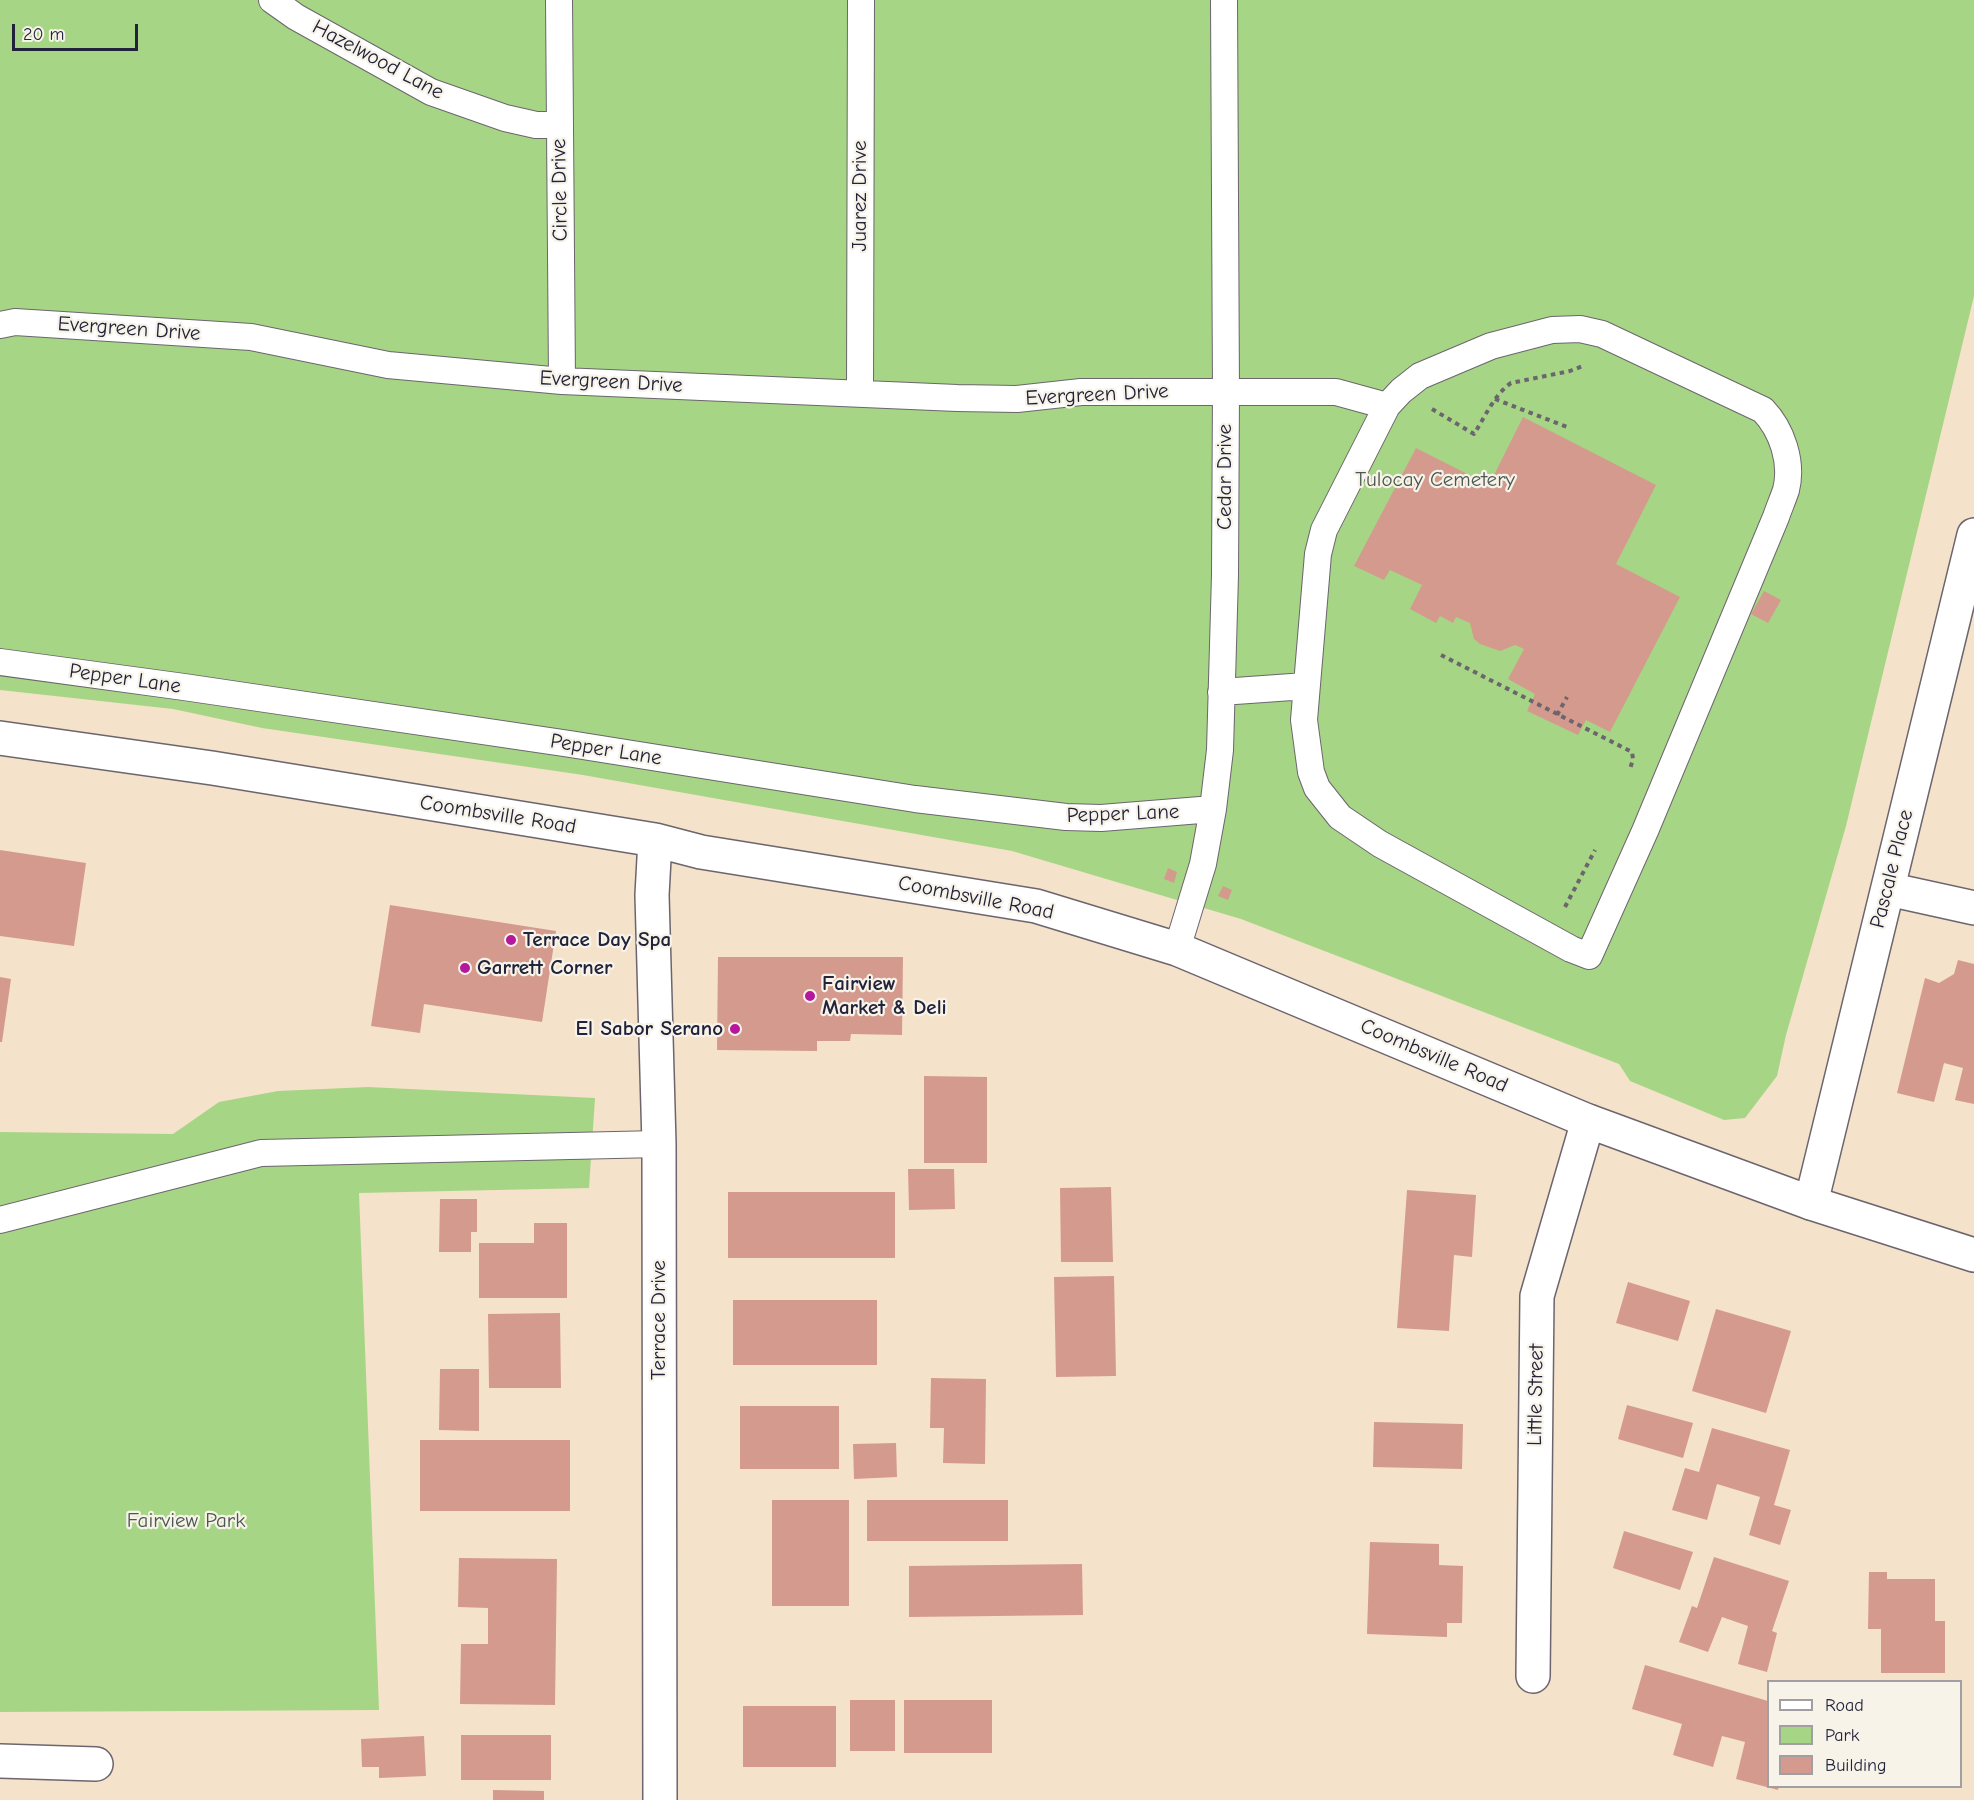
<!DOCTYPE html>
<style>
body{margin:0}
#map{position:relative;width:1974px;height:1800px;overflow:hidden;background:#f5e2ca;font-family:"Comic Neue",sans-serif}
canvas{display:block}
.legend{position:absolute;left:1767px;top:1680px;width:195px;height:108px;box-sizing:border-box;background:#f7f3e8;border:2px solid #a29fa3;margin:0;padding:8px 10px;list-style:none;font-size:18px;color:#22223b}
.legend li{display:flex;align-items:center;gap:12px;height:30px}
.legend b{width:30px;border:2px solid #a29fa3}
.scale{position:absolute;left:12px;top:24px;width:126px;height:27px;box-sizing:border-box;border:3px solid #22223b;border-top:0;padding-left:8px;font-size:18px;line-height:21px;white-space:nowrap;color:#22223b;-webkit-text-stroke:4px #f7f3e8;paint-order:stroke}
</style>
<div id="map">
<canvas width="1974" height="1800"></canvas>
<ul class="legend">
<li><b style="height:8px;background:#fff"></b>Road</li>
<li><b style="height:16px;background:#a6d685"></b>Park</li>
<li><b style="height:16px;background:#d49a8e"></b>Building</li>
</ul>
<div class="scale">20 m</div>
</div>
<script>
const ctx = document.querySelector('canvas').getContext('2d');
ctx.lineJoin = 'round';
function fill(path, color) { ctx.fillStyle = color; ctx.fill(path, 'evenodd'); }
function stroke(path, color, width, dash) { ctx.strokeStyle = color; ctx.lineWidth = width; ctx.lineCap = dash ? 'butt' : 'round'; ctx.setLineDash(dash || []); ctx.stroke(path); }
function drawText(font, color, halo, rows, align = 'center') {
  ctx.font = font + ' "Comic Neue",sans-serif'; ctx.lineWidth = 4.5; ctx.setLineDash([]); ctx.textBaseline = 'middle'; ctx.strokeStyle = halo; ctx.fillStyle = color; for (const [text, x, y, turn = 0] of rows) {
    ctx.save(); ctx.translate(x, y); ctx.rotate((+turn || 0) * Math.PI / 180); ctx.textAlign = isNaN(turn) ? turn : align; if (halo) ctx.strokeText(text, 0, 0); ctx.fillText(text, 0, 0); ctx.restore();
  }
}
fill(new Path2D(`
 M0,0H1974V296L1846,826L1786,1035L1777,1076L1745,1118L1724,1120L1630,1081L1619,1064L1241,919L1012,851L583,775L262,728L173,709L0,690Z
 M368,1087L595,1098L589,1188L359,1193L379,1710L0,1712V1132L173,1134L219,1102L278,1091Z`), '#a6d685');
fill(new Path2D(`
 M1523,417L1656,485L1616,564L1680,597L1610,732L1586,720L1578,735L1527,711L1535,694L1508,679L1524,649L1515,645L1500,651L1480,644L1474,639L1470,623L1456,617L1453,623L1440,616L1436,623L1410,609L1422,585L1390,570L1384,580L1354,566L1416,448L1489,485Z
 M1764,591L1781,600L1768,623L1751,614Z
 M0,850L86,863L74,946L0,936Z
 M1168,868L1177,872L1174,883L1164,879Z
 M1223,886L1232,890L1228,900L1218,896Z
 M390,905L556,931L542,1022L424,1004L420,1033L371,1026Z
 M718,957H903L902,1035L851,1034L850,1041H817V1051L717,1050Z
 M1958,960L1974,964V1104L1955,1100L1963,1068L1944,1063L1934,1102L1897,1093L1925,978L1939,983L1954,974Z
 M0,977L11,979L2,1042H0Z
 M924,1076L987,1077V1163H924Z
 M908,1169H954L955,1209L909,1210Z
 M1111,1187L1113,1262H1061L1060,1188Z
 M1407,1190L1476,1195L1472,1257L1454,1255L1449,1331L1397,1328Z
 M728,1192H895V1258H728Z
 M440,1199H477V1232H471V1252H439Z
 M534,1223H567V1298H479V1243H534Z
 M1114,1276L1116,1376L1056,1377L1054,1277Z
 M1628,1282L1690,1301L1678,1341L1616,1323Z
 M733,1300H877V1365H733Z
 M1716,1309L1791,1331L1766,1413L1692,1391Z
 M560,1313L561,1388H489L488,1314Z
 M440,1369H479V1431L439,1430Z
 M931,1378L986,1379L985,1464L943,1463L944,1428H930Z
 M1627,1405L1693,1423L1683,1458L1618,1439Z
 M740,1406H839V1469H740Z
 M1374,1422L1463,1424L1462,1469L1373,1467Z
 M1712,1428L1790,1450L1774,1505L1791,1510L1780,1545L1749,1535L1760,1497L1717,1484L1707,1520L1672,1510L1685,1468L1699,1472Z
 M420,1440H570V1511H420Z
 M896,1443L897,1477L854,1479L853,1444Z
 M772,1500H849V1606H772Z
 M867,1500H1008V1541H867Z
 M1624,1531L1693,1552L1680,1590L1613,1568Z
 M1370,1542L1439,1544V1565L1463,1566L1462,1623H1447V1637L1367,1634Z
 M1714,1557L1789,1581L1772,1631L1777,1633L1767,1672L1738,1664L1748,1626L1722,1617L1708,1652L1679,1642L1692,1606L1697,1608Z
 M459,1558L557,1559L555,1705L460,1704L461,1644H488V1608L458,1607Z
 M1082,1564L1083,1615L909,1617V1566Z
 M1869,1572H1887V1579H1935V1621H1945V1673H1881V1629H1868Z
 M1645,1665L1768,1701V1786H1779L1778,1790L1736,1779L1745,1742L1722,1736L1713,1767L1673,1755L1682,1724L1632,1709Z
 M850,1700H895V1751H850Z
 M904,1700H992V1753H904Z
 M743,1706H836V1767H743Z
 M461,1735H551V1780H461Z
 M424,1736L426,1776L379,1778V1767H362L361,1739Z
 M493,1790L544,1791V1800H493Z`), '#d49a8e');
const service = new Path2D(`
 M272,0L296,17L431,92L505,118L536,125H559
 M559,0L562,381
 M0,325L15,322L251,337L388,365L562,381L957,398L1017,399L1081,392H1336L1387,406L1401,391L1420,376L1491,346L1552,330L1580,329L1602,334L1763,410C1782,430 1793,462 1786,490C1783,499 1779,508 1776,517L1645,831L1589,956L1571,949L1380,844L1340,817L1317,788L1311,772L1304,720L1318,554L1324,530L1387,406
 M860,392L861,0
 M0,662L184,687L570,744L915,799L1066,817L1101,818L1213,809
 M1221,692L1306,686
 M1177,949L1203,864L1213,809L1220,750L1225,575L1226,391L1224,0
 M0,1220L261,1153L659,1144`);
const minor = new Path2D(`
 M1888,889L1974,908
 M1811,1203L1974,535
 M1533,1676L1537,1296L1588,1121
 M0,1761L96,1764`);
const tertiary = new Path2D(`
 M0,738L212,768L655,840L701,852L1036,906L1177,949L1588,1121L1811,1203L1974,1255
 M655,840L652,895L659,1144L660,1800`);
stroke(service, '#6c656d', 28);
stroke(minor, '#6c656d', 36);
stroke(tertiary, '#6c656d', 36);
stroke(new Path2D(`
 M1495,399L1567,427
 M1432,409L1474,434C1485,417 1494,395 1511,383L1570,371L1583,366
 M1441,655L1632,752L1633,759L1630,769
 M1557,715L1567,697
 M1565,907L1595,850`), '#6c656d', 4, [4.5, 4.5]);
stroke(service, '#fff', 26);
stroke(minor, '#fff', 33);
stroke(tertiary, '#fff', 33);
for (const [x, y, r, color] of [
 [511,940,6,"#b5179e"],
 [465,968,6,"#b5179e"],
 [810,996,6,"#b5179e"],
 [735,1029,6,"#b5179e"]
]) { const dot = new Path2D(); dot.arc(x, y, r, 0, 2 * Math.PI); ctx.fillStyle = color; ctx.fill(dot); stroke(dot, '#f7f3e8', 2); }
drawText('21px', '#22223b', '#f7f3e8', [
 ["Hazelwood Lane",378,60,28],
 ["Circle Drive",560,190,-91],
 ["Juarez Drive",860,196,-90],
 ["Evergreen Drive",129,329,4],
 ["Evergreen Drive",611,382,3],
 ["Evergreen Drive",1097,395,-3],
 ["Cedar Drive",1225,477,-90],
 ["Pepper Lane",125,679,8],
 ["Pepper Lane",606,750,9],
 ["Pepper Lane",1123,814,-2],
 ["Coombsville Road",498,815,9],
 ["Pascale Place",1892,869,-76],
 ["Coombsville Road",976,898,11],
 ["Coombsville Road",1434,1056,23],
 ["Terrace Drive",659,1320,-90],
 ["Little Street",1536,1395,-89]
]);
drawText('21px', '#4a5851', '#f7f3e8', [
 ["Tulocay Cemetery",1435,480],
 ["Fairview Park",186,1521]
]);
drawText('bold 21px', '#22223b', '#f7f3e8', [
 ["Terrace Day Spa",523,940],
 ["Garrett Corner",477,968],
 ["Fairview",822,984],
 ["Market & Deli",822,1008],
 ["El Sabor Serano",723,1029,"right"]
], 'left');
</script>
